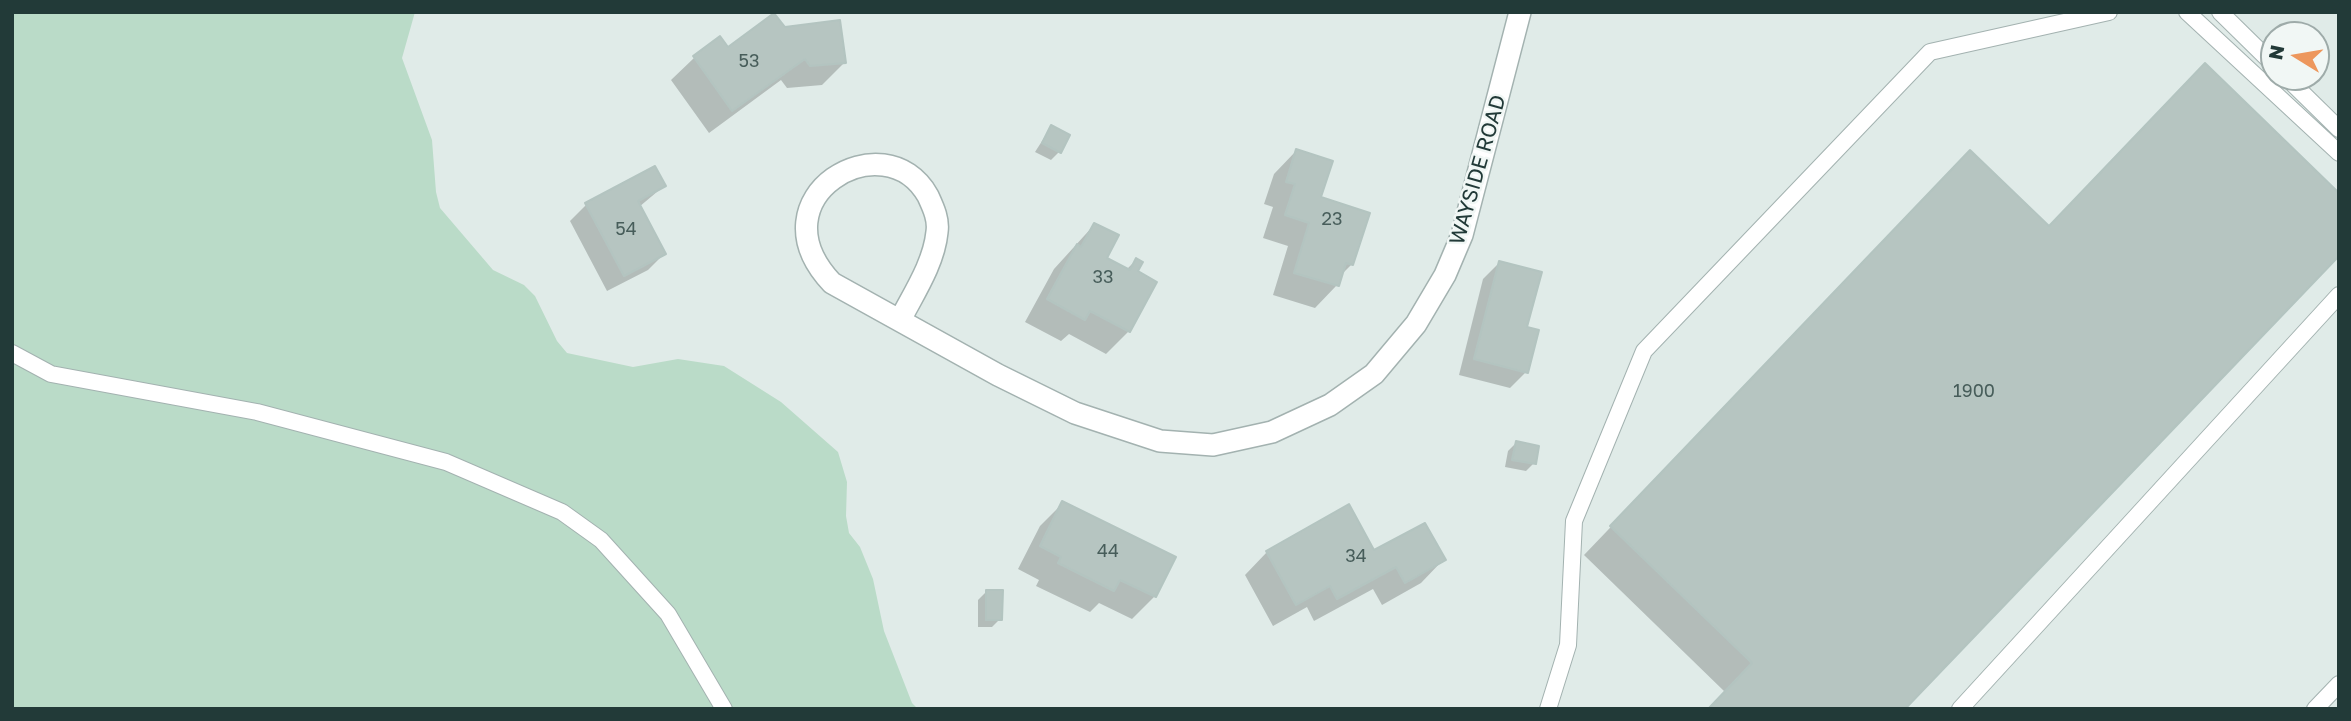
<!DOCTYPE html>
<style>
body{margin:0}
#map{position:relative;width:2351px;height:721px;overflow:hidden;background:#e0ebe8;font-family:"Golos Text",sans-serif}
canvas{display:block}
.frame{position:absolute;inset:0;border:14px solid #223a38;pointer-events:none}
.north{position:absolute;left:2260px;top:21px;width:70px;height:70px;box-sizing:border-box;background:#f1f7f5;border:2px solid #9eaba9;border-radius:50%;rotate:281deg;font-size:19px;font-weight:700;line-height:28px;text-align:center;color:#223a38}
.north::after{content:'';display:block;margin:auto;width:24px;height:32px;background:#ed975d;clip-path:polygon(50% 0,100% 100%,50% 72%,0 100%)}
</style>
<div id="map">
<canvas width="2351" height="721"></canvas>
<div class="frame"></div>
<div class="north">N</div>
</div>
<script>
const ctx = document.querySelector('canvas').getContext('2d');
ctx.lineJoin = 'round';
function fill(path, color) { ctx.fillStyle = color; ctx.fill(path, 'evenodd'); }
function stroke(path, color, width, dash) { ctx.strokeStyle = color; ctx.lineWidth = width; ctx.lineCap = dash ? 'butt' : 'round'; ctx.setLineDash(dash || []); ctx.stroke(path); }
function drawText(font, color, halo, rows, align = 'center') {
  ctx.font = font + ' "Golos Text",sans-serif'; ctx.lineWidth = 5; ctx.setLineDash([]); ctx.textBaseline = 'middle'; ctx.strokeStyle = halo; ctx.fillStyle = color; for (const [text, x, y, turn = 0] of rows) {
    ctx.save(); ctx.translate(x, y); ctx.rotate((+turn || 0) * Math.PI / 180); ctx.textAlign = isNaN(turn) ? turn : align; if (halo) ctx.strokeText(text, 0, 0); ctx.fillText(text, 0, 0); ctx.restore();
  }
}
fill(new Path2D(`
 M12,12H415L402,58L432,140L436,192L440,208L493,270L524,285L535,296L557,341L567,353L633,367L678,359L724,366L781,402L838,452L847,482L846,516L849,533L860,547L873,579L884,631L912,703L918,709H12Z`), '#badbc8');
fill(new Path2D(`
 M784,29L845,62L822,85L787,88L781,80L709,133L671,80L694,58L720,39L728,49Z
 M1051,127L1059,152L1051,160L1035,152Z
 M1296,151L1352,264L1340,276L1337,285L1315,308L1273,295L1288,246L1263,238L1273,207L1264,204L1274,174Z
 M1943,180L1903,709L1725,692L1584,555Z
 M664,186L639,207L664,254L648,270L607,291L570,221L586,205Z
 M1094,225L1105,259L1126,270L1136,260L1129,331L1106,354L1069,334L1061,341L1025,322L1054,269Z
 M1499,263L1525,329L1526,372L1510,388L1459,375L1483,279Z
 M1516,443L1534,463L1526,471L1505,467L1508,451Z
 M1063,503L1174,557L1155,596L1132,619L1099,603L1090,612L1036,586L1039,580L1018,569L1040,526Z
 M1267,552L1443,560L1421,583L1382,605L1373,589L1314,621L1307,607L1273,626L1245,575Z
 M986,592L1000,619L992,627H978V600Z`), '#0003');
const building = new Path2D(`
 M774,13L785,27L840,20L846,63L810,66L805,59L732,111L693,56L720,36L728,47Z
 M2205,63L2339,193V256L1905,709H1708L1752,663L1610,526L1970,150L2049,226Z
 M1051,125L1070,135L1061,153L1042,143Z
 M1296,149L1333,161L1321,197L1370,213L1353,265L1346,263L1339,286L1294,273L1309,223L1285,215L1295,184L1286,182Z
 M655,166L666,186L638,201L666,254L624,276L585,203Z
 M1094,223L1119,235L1107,258L1130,270L1136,258L1143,262L1138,271L1157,282L1130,332L1090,311L1085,320L1047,299L1077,244L1081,247Z
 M1499,261L1542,272L1527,327L1539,330L1528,373L1474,359Z
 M1516,441L1539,446L1536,464L1512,460Z
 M1062,501L1176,557L1156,597L1120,580L1114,591L1058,563L1061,557L1040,546Z
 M1349,504L1374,550L1425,523L1446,560L1405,583L1396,567L1337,599L1330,586L1296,605L1266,551Z
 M986,590H1003L1002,620H986Z`);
fill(building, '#b6c5c1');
stroke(building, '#b3c4c0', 2);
const service = new Path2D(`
 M2187,12L2339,153
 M2220,12L2274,65
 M2286,77L2339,129
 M12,353L51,374L257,412L446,462L562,512L601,540L668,614L724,709
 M1548,709L1568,645L1574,521L1644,351L1930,52L2109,12
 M1960,709L2339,295
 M2315,709L2339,684`);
const minor = new Path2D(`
 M900,320C914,293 934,263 937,232C939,219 933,207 928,196C885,119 751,197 832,283L998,375L1075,413L1160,441L1213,445L1272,432L1330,405L1374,374L1416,324L1445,275L1462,235L1520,12`);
stroke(service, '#a3b2b0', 18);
stroke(minor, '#a3b2b0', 24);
stroke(service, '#fff', 16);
stroke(minor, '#fff', 21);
drawText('18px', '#475d5a', null, [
 ["53",749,61],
 ["23",1332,219],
 ["54",626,229],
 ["33",1103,277],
 ["1900",1974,391],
 ["44",1108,551],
 ["34",1356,556]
]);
drawText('21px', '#223a38', '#f1f7f5', [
 ["WAYSIDE ROAD",1478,170,-74]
]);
</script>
